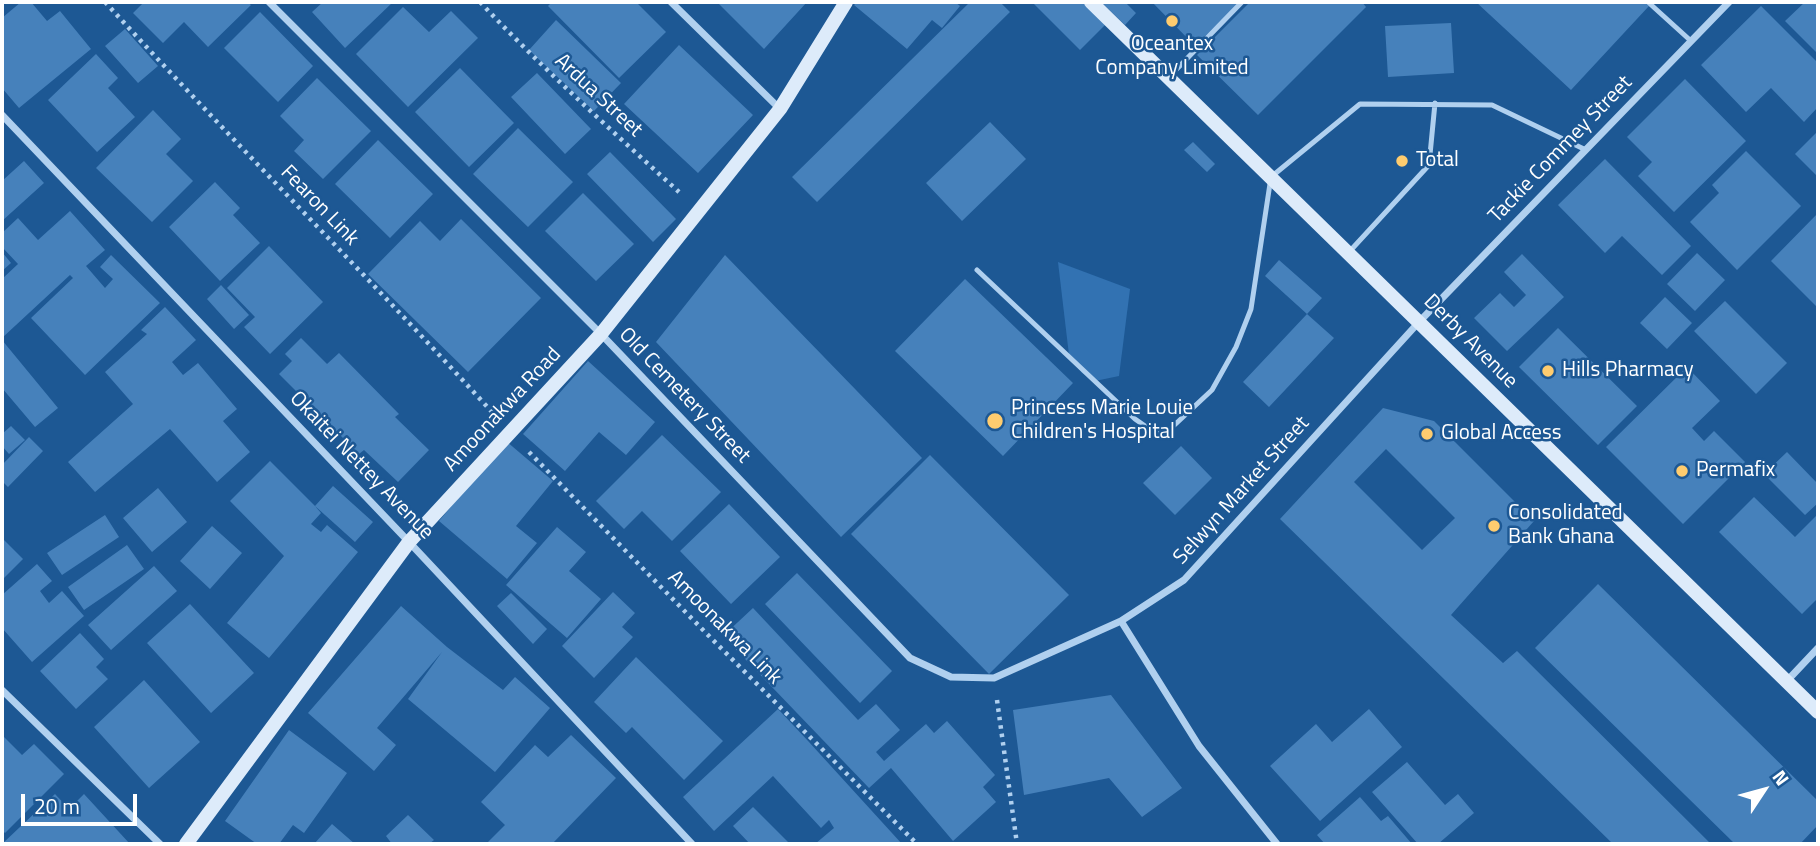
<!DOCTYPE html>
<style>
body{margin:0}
#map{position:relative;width:1820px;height:846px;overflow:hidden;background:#1d5894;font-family:"Titillium Web",sans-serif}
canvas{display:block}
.frame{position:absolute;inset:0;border:4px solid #fff;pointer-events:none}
.north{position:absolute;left:1729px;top:755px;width:70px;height:70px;-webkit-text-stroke:5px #1d5894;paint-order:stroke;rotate:54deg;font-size:19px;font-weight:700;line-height:28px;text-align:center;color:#fff}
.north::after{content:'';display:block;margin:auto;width:24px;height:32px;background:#fff;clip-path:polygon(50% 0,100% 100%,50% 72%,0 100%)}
.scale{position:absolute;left:21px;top:794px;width:116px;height:32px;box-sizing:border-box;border:4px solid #fff;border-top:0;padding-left:9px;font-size:21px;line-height:24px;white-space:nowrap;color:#fff;-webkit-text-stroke:5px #1d5894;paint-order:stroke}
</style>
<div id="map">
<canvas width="1820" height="846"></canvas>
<div class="frame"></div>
<div class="north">N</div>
<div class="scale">20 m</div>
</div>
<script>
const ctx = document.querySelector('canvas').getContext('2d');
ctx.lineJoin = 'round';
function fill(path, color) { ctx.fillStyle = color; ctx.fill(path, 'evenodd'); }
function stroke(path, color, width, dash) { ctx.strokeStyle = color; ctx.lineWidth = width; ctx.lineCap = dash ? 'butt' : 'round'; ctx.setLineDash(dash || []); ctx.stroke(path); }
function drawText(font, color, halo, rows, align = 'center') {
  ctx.font = font + ' "Titillium Web",sans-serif'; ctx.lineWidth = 5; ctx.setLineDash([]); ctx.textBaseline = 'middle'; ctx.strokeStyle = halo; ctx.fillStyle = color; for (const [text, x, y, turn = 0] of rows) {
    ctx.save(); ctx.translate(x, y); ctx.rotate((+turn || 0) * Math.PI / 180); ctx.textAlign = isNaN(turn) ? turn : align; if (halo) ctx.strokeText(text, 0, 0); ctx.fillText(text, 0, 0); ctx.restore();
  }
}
fill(new Path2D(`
 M1058,262L1130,289L1119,376L1095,381L1082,373L1069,355Z`), '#3272b2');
fill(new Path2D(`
 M21,2H31L47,21L60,11L91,49L19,108L2,88V18Z
 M144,2H247L251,5L208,47L184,22L163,43L133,13Z
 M323,2H393L345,48L312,12Z
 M552,2H636L666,32L619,78L548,6Z
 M717,2H807L764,49Z
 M857,2H955L960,6L942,28L932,20L907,49L854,5Z
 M970,2H1000L1010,12L817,202L792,177Z
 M1032,2H1083L1106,24L1080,50Z
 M1101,2H1125L1136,13L1125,25Z
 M1152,2H1238L1239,3L1195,46Z
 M1250,2H1362L1366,7L1258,115L1197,55Z
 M1476,2H1644L1649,6L1571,90Z
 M1805,2H1818V54L1785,21Z
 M1761,6L1818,63V107L1804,122L1771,88L1746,112L1701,65Z
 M403,7L429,32L451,11L478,38L408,107L356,54Z
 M260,12L313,66L278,102L224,48Z
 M556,20L621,83L594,111L529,50Z
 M1451,23L1454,73L1388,77L1385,26Z
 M125,29L158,66L138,83L105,46Z
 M679,45L753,115L698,173L624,104Z
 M96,54L118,78L108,88L135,117L97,152L48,100Z
 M460,68L514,123L469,167L415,112Z
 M537,73L591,129L565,154L511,97Z
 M317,78L371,131L323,179L294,151L304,140L280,116Z
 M1685,79L1746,141L1674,212L1638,176L1652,162L1627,137Z
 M153,110L181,139L166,154L193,181L152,222L96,168Z
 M990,122L1026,159L962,221L926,183Z
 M518,128L573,182L528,227L473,174Z
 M1818,131V177L1795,154Z
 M378,140L433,194L390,238L335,184Z
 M1193,142L1215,164L1207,172L1184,150Z
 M1746,151L1801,206L1737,270L1690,222L1719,193L1712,185Z
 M610,152L676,219L653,242L587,174Z
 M1605,159L1691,246L1662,275L1622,236L1605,253L1558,205Z
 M24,161L44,183L2,221V181Z
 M215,182L240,208L233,215L260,243L220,281L169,227Z
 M583,193L634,244L596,281L545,231Z
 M70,211L105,250L86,266L105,288L113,279L100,267L111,255L160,303L85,375L31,318L73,278L70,275L2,338V279L18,264L2,247V233L18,218L38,240Z
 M1818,213V308L1771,261Z
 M461,219L541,298L468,372L368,274L420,221L440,241Z
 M269,246L323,302L270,354L244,327L255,317L227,288Z
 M2,252L11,263L2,271Z
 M1697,253L1725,280L1695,311L1667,284Z
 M1522,254L1564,297L1507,351L1474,318L1500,293L1514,307L1526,295L1504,272Z
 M725,255L922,458L841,537L656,342Z
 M1279,260L1322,298L1307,314L1265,276Z
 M965,279L1073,383L1003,456L895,351Z
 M221,285L249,315L234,329L207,299Z
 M1665,297L1692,323L1667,349L1640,323Z
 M1725,301L1787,363L1756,394L1694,331Z
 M165,307L196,340L172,362L183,375L198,363L237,409L223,421L250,452L217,482L170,429L95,492L68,462L133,404L105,372L147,334L141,330Z
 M1307,314L1334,338L1269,407L1243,382Z
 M1558,328L1637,406L1598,445L1519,367Z
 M301,338L327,364L339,353L399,414L395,417L429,450L398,482L364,450L359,454L279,374L292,361L285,354Z
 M2,340L58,408L35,427L2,388Z
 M588,361L655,422L626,455L599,432L565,471L523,434Z
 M1687,367L1720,401L1692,428L1704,441L1714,431L1745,462L1683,524L1606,447Z
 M1383,408L1434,421L1534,521L1451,615L1503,663L1517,651L1711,844H1613L1280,519ZM1386,449L1455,518L1422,550L1354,482Z
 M11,426L25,440L9,454L2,446V434Z
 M662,435L721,492L672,541L642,511L624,529L596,501Z
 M29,437L43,451L8,487L2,481V465Z
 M506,441L553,481L516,526L537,543L507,579L439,521Z
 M1181,446L1212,478L1175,515L1143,483Z
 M1787,452L1818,484V503L1805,515L1764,474Z
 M930,455L1069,595L989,674L851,534Z
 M270,461L315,506L333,486L373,522L355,542L315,506L321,513L311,524L321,532L327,525L358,552L269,658L227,623L284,556L230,501Z
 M158,488L187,522L152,552L123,518Z
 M1754,497L1795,537L1818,514V598L1802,614L1719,532Z
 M729,504L780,557L731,604L680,551Z
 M105,515L119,537L62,575L47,553Z
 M212,526L242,553L210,589L180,561Z
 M557,527L586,552L569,571L601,599L567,638L506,585Z
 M2,538L23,559L2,580Z
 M127,545L144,569L84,610L68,587Z
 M37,564L52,581L40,591L49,603L62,591L84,616L32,662L2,628V595Z
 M154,566L177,591L111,650L88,625Z
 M797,573L892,671L860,703L765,604Z
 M1598,584L1818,801V825L1800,844H1735L1535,648Z
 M613,592L635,613L622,627L633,637L594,678L562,646Z
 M511,593L547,629L533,644L497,606Z
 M190,604L254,673L211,713L147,643Z
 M401,606L447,647L503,690L515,677L550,708L495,772L408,699L442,652L377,728L396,745L374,771L308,713Z
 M753,608L858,720L876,704L900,730L876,752L884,761L926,724L934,733L947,721L995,775L983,787L996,802L953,841L891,768L869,788L723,636Z
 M80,633L104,659L96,667L108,679L76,709L40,671Z
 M636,657L723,741L684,780L632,727L626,733L594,702Z
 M144,680L200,742L149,788L94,727Z
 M1111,695L1182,788L1142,817L1109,778L1024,795L1013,710Z
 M778,709L809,742L902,844H815L834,828L829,820L821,828L773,776L714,831L683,797Z
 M1369,709L1402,747L1320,821L1270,766L1316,724L1332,742Z
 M289,730L347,773L304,833L293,825L279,844H257L225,821Z
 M2,735L22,755L34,744L64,774L5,833L2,830Z
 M571,735L616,778L552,844H486L505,825L481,802L535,745L548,757Z
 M1407,762L1445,805L1458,794L1474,813L1438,844H1418L1372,792Z
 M55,794L69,809L84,794L130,844H2Z
 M1360,797L1381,821L1388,816L1412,844H1325L1317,835Z
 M753,807L790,844H750L733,826Z
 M408,815L434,840L429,844H392L386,836Z
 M332,824L355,844H314Z`), '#4681bb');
stroke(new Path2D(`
 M105,2C232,141 365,273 492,412
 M480,2C543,69 611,130 679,192
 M529,452L705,632L917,844
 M997,700L1017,844`), '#b0d0ef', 4.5, [3.5, 5]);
stroke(new Path2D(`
 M1648,2L1691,41
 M1169,77L1242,2
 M1350,251L1429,165L1435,103
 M977,270L1135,419L1155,433L1168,431L1212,390L1236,347L1251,309L1271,177L1360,104L1492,105L1586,150`), '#b0d0ef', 5);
stroke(new Path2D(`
 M269,2L601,334L910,658L951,677L994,678L1121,621L1184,580L1419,322L1729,2
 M671,2L780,109
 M2,115L409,542L692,844
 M1121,621L1199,746L1277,844
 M1786,682L1818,648
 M2,690L160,844`), '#b0d0ef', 7);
stroke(new Path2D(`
 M1091,2L1818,712
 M186,844L409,542L601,334L780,109L846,2`), '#ddebfa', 14);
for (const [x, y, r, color] of [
 [1172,21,7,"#fecc6f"],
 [1402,161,7,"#fecc6f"],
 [1548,371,7,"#fecc6f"],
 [995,421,9,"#fecc6f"],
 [1427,434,7,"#fecc6f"],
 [1682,471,7,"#fecc6f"],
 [1494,526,7,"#fecc6f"]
]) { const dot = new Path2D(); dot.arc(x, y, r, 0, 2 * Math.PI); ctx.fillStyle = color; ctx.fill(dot); stroke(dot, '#1d5894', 2.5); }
drawText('21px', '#fff', '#1d5894', [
 ["Oceantex",1172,45,"center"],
 ["Company Limited",1172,69,"center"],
 ["Total",1416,161],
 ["Hills Pharmacy",1562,371],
 ["Princess Marie Louie",1011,409],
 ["Children's Hospital",1011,433],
 ["Global Access",1441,434],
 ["Permafix",1696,471],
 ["Consolidated",1508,514],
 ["Bank Ghana",1508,538]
], 'left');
drawText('21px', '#fff', '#1d5894', [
 ["Ardua Street",598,96,43],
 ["Tackie Commey Street",1561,150,-46],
 ["Fearon Link",319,206,46],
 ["Derby Avenue",1470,342,45],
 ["Old Cemetery Street",684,396,46],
 ["Amoonakwa Road",503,410,-47],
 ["Okaitei Nettey Avenue",361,466,46],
 ["Selwyn Market Street",1242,491,-48],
 ["Amoonakwa Link",724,628,45]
]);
</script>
